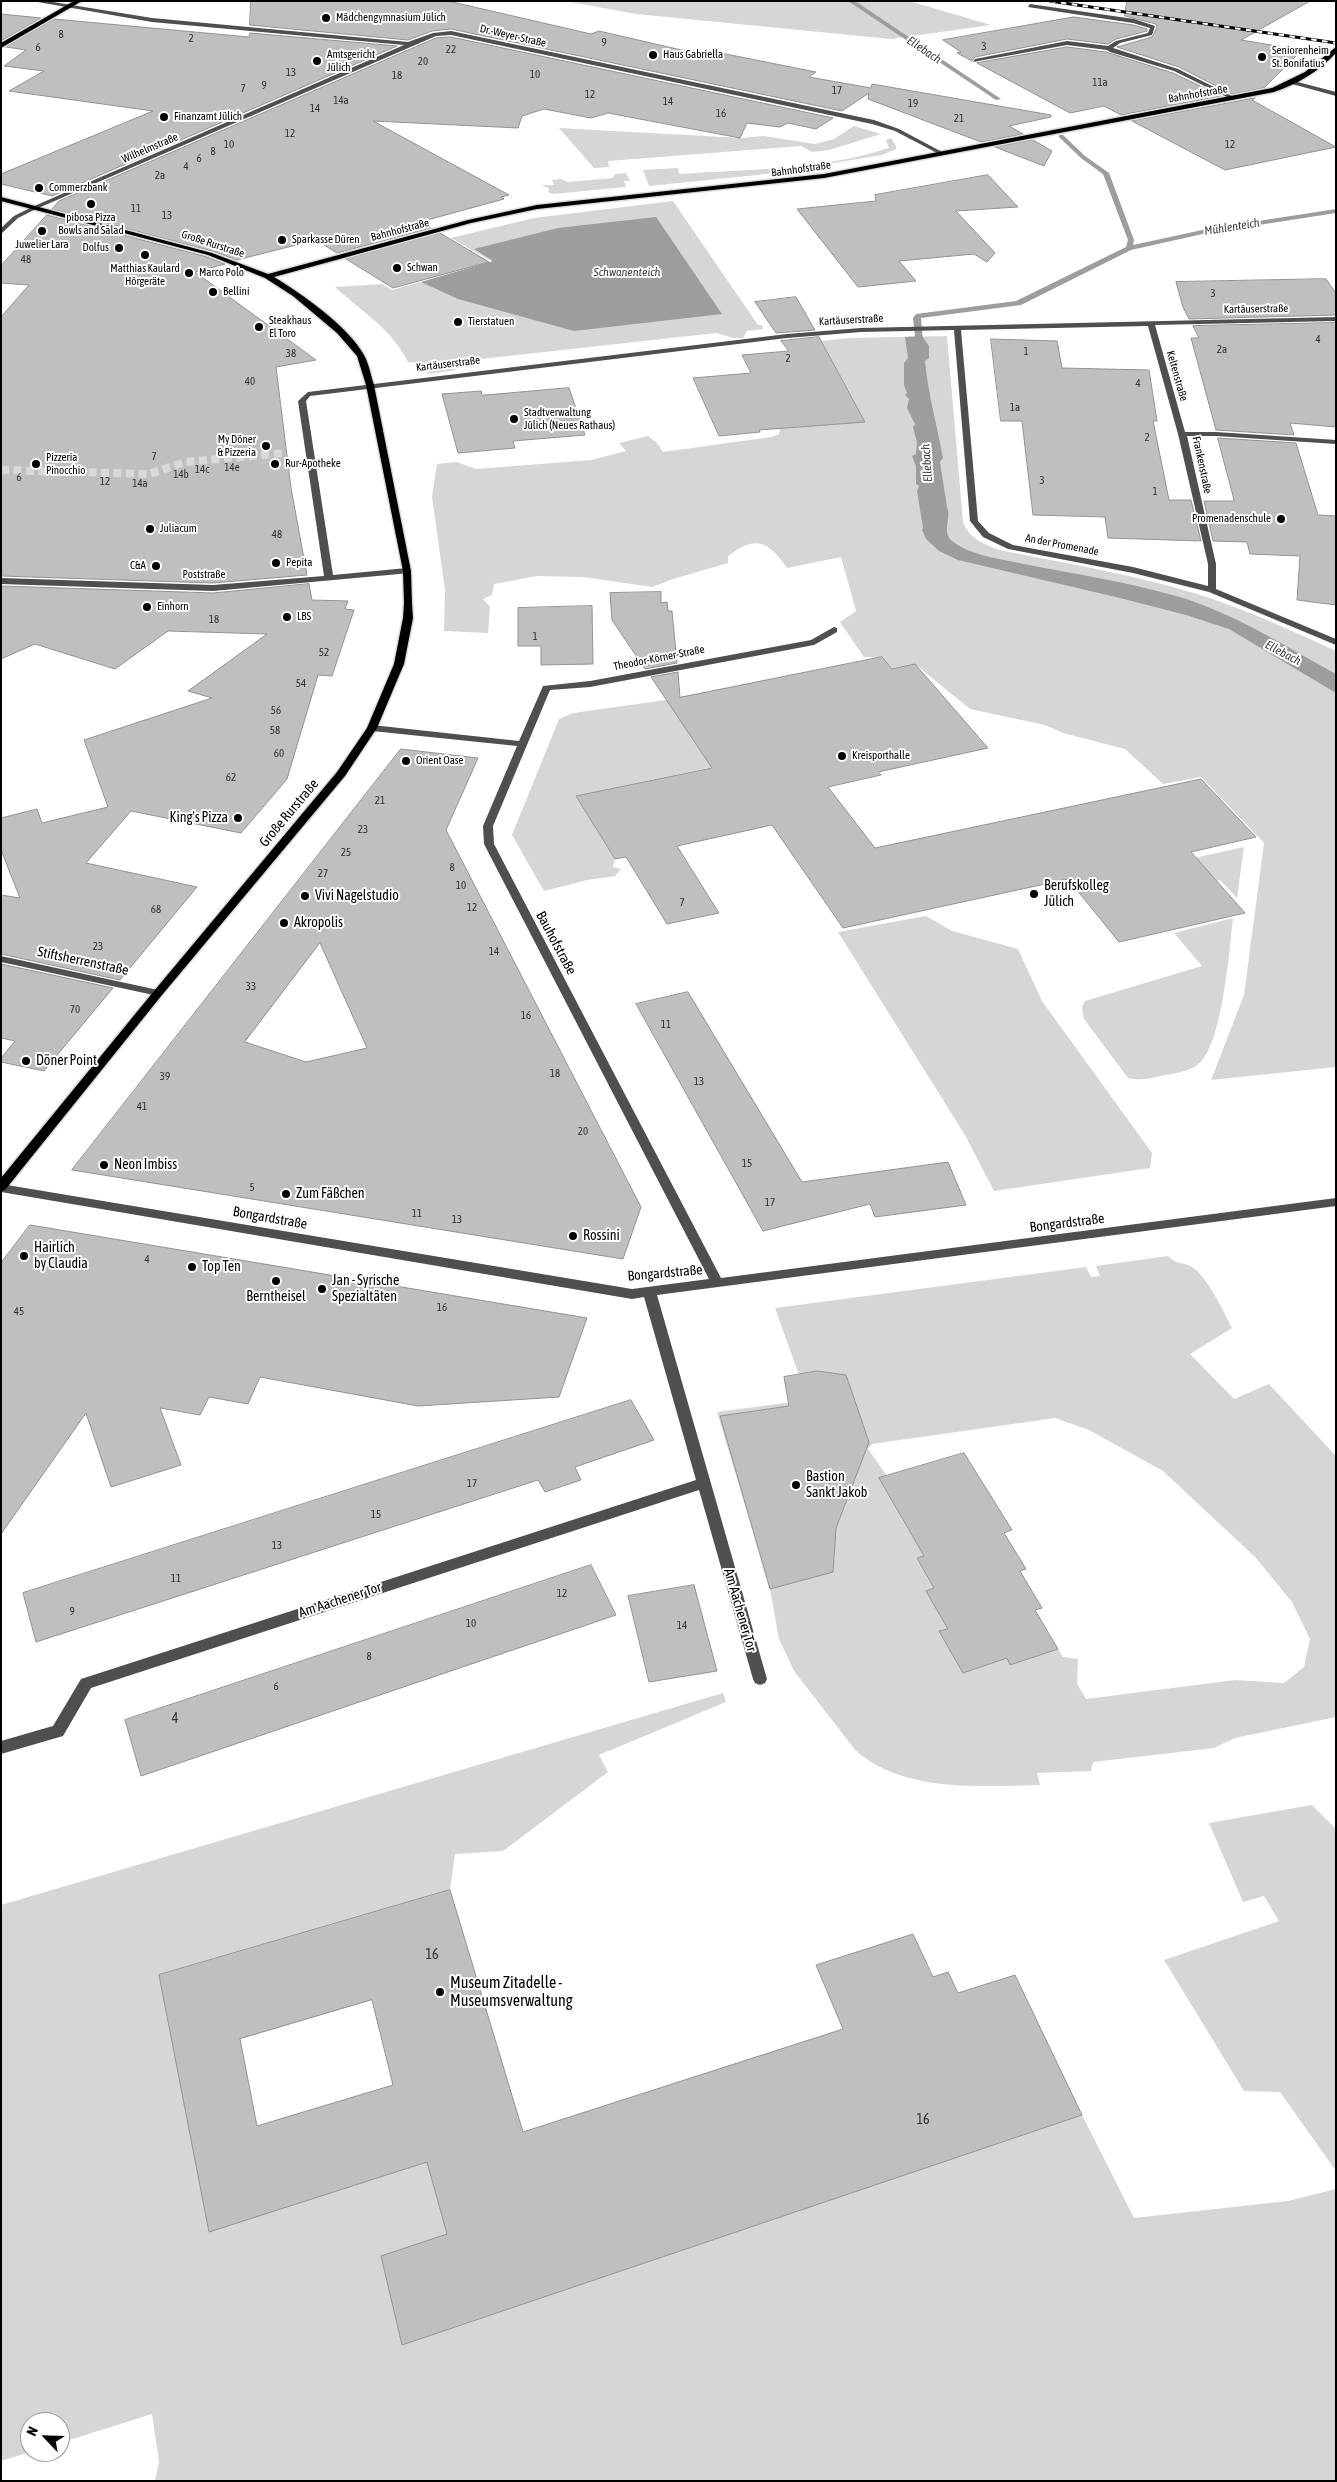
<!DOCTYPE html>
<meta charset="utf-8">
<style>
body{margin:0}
#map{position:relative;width:1337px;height:2482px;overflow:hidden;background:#fff;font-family:"Asap Condensed",sans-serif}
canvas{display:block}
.frame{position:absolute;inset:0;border:2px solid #000;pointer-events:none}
.north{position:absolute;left:20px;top:2412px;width:50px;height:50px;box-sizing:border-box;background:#fff;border:1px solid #999;border-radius:50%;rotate:294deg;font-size:14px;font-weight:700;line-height:20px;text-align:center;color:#000}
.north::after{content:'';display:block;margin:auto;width:18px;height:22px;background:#000;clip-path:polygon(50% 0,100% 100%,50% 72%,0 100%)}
</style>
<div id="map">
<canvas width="1337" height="2482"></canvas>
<div class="frame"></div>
<div class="north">N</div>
</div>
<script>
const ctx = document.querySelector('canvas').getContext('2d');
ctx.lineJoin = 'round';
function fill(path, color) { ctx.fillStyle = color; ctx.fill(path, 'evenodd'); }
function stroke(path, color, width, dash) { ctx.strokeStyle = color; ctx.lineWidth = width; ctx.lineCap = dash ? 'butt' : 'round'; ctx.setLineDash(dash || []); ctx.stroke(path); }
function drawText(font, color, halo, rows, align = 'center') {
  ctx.font = font + ' "Asap Condensed",sans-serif'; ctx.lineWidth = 4; ctx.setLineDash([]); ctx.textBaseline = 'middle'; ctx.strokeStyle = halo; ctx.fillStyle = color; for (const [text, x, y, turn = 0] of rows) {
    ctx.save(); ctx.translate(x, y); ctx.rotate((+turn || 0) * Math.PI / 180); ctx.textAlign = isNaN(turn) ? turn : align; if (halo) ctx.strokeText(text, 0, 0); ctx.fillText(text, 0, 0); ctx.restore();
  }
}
fill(new Path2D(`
 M565,1H909L991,25L891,39L636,14Z
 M854,126L881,134L829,150L812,152L801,146L608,161L609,167L594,168L559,128L741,138L764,136L815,144L834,139Z
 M891,138L896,146V149L882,155L766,174L649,186L643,170L678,168L679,174C749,169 822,170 889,148L886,140Z
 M626,173L630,181H624L626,187L553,194L548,192L549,188L541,185H554L552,180L561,179L568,182L613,178L615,174Z
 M673,201L758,325H762L763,329L747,331L743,338H733L716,333L445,363L456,370L428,374L418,363L408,362C391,328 362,312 335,287L382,284L392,290L493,262L451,238L534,218Z
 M947,336L963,522C969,538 983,544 999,550C1074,565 1151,577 1224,603C1262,617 1299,634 1336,651V1067L1211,1080L1244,995L1264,843L1201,777L1163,784L1125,749L1063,733L1045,725L970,709L915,664L892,669L882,657H864L840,622L856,611L841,557L787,568C768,541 756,535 728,556V563L673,579L652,587L583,577L537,576L494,584L492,595L483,599L490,607L488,633L444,631L445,590L432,497L437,464L457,462L476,469L591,460L626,451L619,443L648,436L657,443L663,452L771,437L779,434L780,428L865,422L848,389L831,390L827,384L844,383L822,341L849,338Z
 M666,700L715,732L691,737L699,749L724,744L737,762L576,796L615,859L613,867L621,869L615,876L587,880L544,891L512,835L559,719L573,713Z
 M1244,847L1237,898L1220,880L1195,885L1172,863Z
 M926,916L952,931L1018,949L1042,1001L1152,1153L1150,1168L994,1191L965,1135L838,932Z
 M1233,918C1229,953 1223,1032 1203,1059C1194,1071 1178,1073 1165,1075C1152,1078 1141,1081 1128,1078L1084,1019L1082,1007L1085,1001L1202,966L1174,933Z
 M1168,1256C1178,1266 1182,1261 1192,1267C1207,1276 1224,1312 1232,1328L1190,1354L1234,1399L1269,1384L1336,1456V1717L1235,1738L1214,1748L1093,1762L1091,1771L1037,1773L1040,1785C979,1786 905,1793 856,1751L794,1671L779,1639L770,1589L717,1412L808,1400L775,1308L1086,1267L1091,1277L1100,1276L1096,1266ZM1055,1418L1089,1430L1163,1471L1255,1557L1292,1602L1310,1639L1304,1667L1284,1683L1235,1680L1086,1699L1077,1684L1078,1659L1063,1657L1058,1649L1011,1665L1007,1658L964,1673L940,1631L948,1629L926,1591L934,1588L917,1559L924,1556L899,1514L887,1476L868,1449L872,1444Z
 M723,1693L726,1702L599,1755L608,1772L503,1851L455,1854L450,1890L159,1975L209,2231L427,2162L447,2234L381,2256L402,2345L1082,2115L1134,2218L1288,2201L1336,2189V2481H155L159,2461L152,2414L60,2443V2422H30V2452L1,2461V1905Z
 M1312,1805L1336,1829V2171L1280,2092L1244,2091L1164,1960L1279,1921L1264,1896L1243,1902L1209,1823Z`), '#d6d6d6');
fill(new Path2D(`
 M656,217L722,314L574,331L458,299L421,282L493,261L474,249L558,228Z
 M922,336L929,346V358L925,361C928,394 937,425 943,458L940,462L947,507C952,517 941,532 952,541C971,556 1002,559 1024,564C1075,574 1127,582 1176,596C1234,613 1283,645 1336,674V693L1229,629L1186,615L1120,598L958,560L939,551L926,539L922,530L923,528L917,491L919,486L916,484V466L912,456L916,454L917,443L913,427L915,424L907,408L909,399L905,395L907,393L904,385V363L908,358L905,337Z`), '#9d9d9d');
fill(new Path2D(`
 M848,1H855L1001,99L996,100Z
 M1059,135H1063L1085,156L1109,173L1134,240L1133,245L1207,229L1336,209V213L1207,233L1131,250L1021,305L921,318L924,353L917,355L913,318L916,314L1016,301L1126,247L1128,240L1103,174L1081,158L1059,137Z`), '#9d9d9d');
const building = new Path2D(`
 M251,1H448L591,34L599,31L703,55L716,52L816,72L809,77L871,88L872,84L1051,115V117L1009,126L1023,134L981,142L868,99L869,93L842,111L451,29L432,31L408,40L250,25Z
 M1127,1H1310L1241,40L1302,50L1264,88L1232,94L1179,67L1117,47L1152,37L1157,27L1156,24L1125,16Z
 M1,14L41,18L1,41Z
 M1074,17L1133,25L1147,29V31L1116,39L1108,44L1067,39L975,57L972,61L957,53L961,52L943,40Z
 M54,19L249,37L250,33L397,46L52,196L1,184V174L153,111L9,91L44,71L4,66L26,50L6,47Z
 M451,37L833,118L816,129L788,123L780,127L747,123L740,138L608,113L591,118L544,109L522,116L518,128L373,121L509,195L501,197L504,199L420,222L431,228L337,253L316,240L237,260L212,251L52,209L59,201L436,38Z
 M1067,47L1106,52L1173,73L1221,96L1121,115L1104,106L1070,113L977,63Z
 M1255,98L1252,100L1336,147L1225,170L1132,121Z
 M1033,140L1052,151L1044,166L995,147Z
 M988,175L1018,207L956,211L995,253L987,262L974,254L899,261L916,281L858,287L797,209L876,201L875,195Z
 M47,215L207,257L225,264L195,272L316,360L276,367L291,488L307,575L213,583L1,576V317L29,285L1,283V266Z
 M440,233L489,262L393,288L346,259Z
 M1326,279L1336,293V315L1189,319L1183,307L1176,282Z
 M796,297L815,330L776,333L755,302Z
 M1336,323V427L1290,423L1294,435L1216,430L1191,338H1199L1193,326Z
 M819,337L865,422L759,430L760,432L719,436L693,378L751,373L742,355L789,351L781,341Z
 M991,339L1057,341L1062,368L1149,370L1157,421H1153L1169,500H1191L1201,541L1108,538L1105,517L1033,515L1022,421H1001Z
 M569,388L585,435L513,441L515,448L458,453L442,394L481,391L482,395Z
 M1218,438L1296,443L1318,515L1336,516V605L1297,600L1300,556L1250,554L1247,542L1213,541L1204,501H1234Z
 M309,584L312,600L348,601L345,609L354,610L332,676L318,675L287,779L241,833L131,811L86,863L197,887L120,980L1,954V895L20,898L1,850V818L37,809L42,823L108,807L84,740L212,698L188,691L267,634L168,631L115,669L35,644L1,659V586L213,593Z
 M661,592V603L667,602L668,611H672L677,663L645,669L612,620L610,593Z
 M592,606L593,664L541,665V646H518V608Z
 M882,657L892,669L915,664L988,748L878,772L881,775L828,787L875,848L1201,779L1256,837L1191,852L1245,913L1119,942L1068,879L843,928L772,825L677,846L719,913L667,924L626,857L615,859L576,796L712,768L651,677L678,672L680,697Z
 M401,749L478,758L446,830L641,1207L623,1259L72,1170ZM320,943L367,1048L306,1062L245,1042Z
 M1,964L113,988L44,1071L1,1062V1058L15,1041L1,1038Z
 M688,992L802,1182L948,1162L966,1205L875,1217L870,1204L763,1231L636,1004Z
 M30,1225L294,1269L587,1318L559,1397L418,1406L260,1377L248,1404L209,1397L200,1415L160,1408L181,1465L111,1487L86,1413L1,1534V1263Z
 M817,1371L846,1375L869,1442L836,1528L833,1572L770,1589L720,1416L789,1406L784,1377Z
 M631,1400L654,1440L575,1467L581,1480L545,1492L538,1480L36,1642L23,1593Z
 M964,1453L1012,1530L1004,1533L1026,1569L1020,1571L1042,1608L1035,1610L1058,1649L1010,1665L1007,1658L963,1673L939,1631L948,1629L926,1591L934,1588L917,1558L924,1556L879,1478Z
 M591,1565L616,1615L141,1776L125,1720Z
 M694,1585L717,1671L649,1682L628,1596Z
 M450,1890L523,2132L843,2029L816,1965L913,1934L933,1977L948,1972L958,1993L1015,1975L1082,2115L402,2345L381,2256L447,2234L427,2162L209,2232L159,1975ZM372,2000L393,2085L257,2126L240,2039Z`);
fill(building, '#bfbfbf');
stroke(building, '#939393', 1);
stroke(new Path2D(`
 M1,470L149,474L185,462L286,453`), '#d9d9d9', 8, [8, 4.5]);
const major = new Path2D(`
 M74,1H82L1,48V43Z
 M1336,47V53C1319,71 1298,84 1274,92L824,178L537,209L471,223L274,277C302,294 348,326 364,355C369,364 371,376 374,385L411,571L412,603L413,618L404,664L377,728L345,776L162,995L5,1190L1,1191V1178L154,991L337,772L367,728L394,664L403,618L404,603L403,571L366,385L357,356L337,333L293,296L265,278L208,255L1,201V197L212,253L268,274L468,220L537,205L824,174L1272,88L1305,72Z`);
stroke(major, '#dbdbdb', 3);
fill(new Path2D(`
 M32,1H47L152,18L408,42L433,33L451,31L874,120L899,129L944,153L939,154L895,131L872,124L451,35L436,36L36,209L18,218L1,234V228L14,216L32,207L404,45L152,22Z
 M1030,4L1134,19L1155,26L1152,35L1120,43L1113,48L1178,69L1236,98L1231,99L1174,71L1110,52L1107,50L1067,45L973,62L975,59L1067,41L1108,46L1116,41L1148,33L1150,28L1133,23L1028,7Z
 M1294,81L1336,92V96L1292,84Z
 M1336,317V321L1155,325L1185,432H1216L1336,440V444L1216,436H1187L1216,564V589L1336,639V645L1209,592L1133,573L1008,549L983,537L970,521L954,330L861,332L787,338L310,396L306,401L333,575L407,568L410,569V573L213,591L1,584V578L213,585L324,576L298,401L308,392L787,334L861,328ZM1148,326L1178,434L1208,564V586L1133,567L1013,545L989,533L978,521L961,330Z
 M834,627L837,628V632L814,645L590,687L550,690L493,826L494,844L721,1278L1336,1198V1206L657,1295L767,1679L765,1683L760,1685L755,1683L753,1679L699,1490L91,1688L63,1736L1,1754V1741L53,1726L81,1679L696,1480L644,1297L632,1299L1,1192V1184L632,1289L709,1279L484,844L483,826L517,746L372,731L367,728L372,725L519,741L543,686L590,681L811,640Z
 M1,956L158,990L164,993L158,996L1,962Z`), '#4f4f4f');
fill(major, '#000');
const rail = new Path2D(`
 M1050,1L1336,43`);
stroke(rail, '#000', 3);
stroke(rail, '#fff', 2, [5.5]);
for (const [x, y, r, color] of [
 [326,18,5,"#000"],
 [653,55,5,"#000"],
 [1262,57,5,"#000"],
 [317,61,5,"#000"],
 [164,117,5,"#000"],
 [39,188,5,"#000"],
 [91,204,5,"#000"],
 [42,231,5,"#000"],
 [282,240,5,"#000"],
 [119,248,5,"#000"],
 [145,255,5,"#000"],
 [397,268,5,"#000"],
 [189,273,5,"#000"],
 [213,292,5,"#000"],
 [458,322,5,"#000"],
 [259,327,5,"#000"],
 [514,419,5,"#000"],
 [266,446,5,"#000"],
 [36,464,5,"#000"],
 [275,464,5,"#000"],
 [1281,519,5,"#000"],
 [150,529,5,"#000"],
 [276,563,5,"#000"],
 [156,566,5,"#000"],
 [147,607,5,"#000"],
 [287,617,5,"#000"],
 [842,756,5,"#000"],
 [406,761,5,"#000"],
 [238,818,5,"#000"],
 [1034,894,5,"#000"],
 [305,896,5,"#000"],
 [284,923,5,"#000"],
 [26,1061,5,"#000"],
 [104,1165,5,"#000"],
 [286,1194,5,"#000"],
 [573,1236,5,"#000"],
 [24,1256,5,"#000"],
 [192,1267,5,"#000"],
 [276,1281,5,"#000"],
 [322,1289,5,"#000"],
 [796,1485,5,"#000"],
 [440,1992,5,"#000"]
]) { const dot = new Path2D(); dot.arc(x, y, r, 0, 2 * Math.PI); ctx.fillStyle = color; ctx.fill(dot); stroke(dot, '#fff', 2); }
drawText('11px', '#000', '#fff', [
 ["Mädchengymnasium Jülich",336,18],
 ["Seniorenheim",1272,51],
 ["St. Bonifatius",1272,64],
 ["Amtsgericht",327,55],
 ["Jülich",327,68],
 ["Haus Gabriella",663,55],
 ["Finanzamt Jülich",174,117],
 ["Commerzbank",49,188],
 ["pibosa Pizza",91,218,"center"],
 ["Bowls and Salad",91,231,"center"],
 ["Sparkasse Düren",292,240],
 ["Juwelier Lara",42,245,"center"],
 ["Dolfus",109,248,"right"],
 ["Schwan",407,268],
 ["Matthias Kaulard",145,269,"center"],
 ["Hörgeräte",145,282,"center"],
 ["Marco Polo",199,273],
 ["Bellini",223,292],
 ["Steakhaus",269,321],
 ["El Toro",269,334],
 ["Tierstatuen",468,322],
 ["Stadtverwaltung",524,413],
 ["Jülich (Neues Rathaus)",524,426],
 ["My Döner",256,440,"right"],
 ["& Pizzeria",256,453,"right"],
 ["Pizzeria",46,458],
 ["Pinocchio",46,471],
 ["Rur-Apotheke",285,464],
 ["Promenadenschule",1271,519,"right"],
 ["Juliacum",160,529],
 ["Pepita",286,563],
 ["C&A",146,566,"right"],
 ["Einhorn",157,607],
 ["LBS",297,617],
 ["Kreisporthalle",852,756],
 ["Orient Oase",416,761]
], 'left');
drawText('11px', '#303030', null, [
 ["8",61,35],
 ["2",191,39],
 ["9",604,43],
 ["3",984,47],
 ["6",38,48],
 ["22",451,50],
 ["20",423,62],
 ["13",291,73],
 ["10",535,75],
 ["18",397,76],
 ["11a",1100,83],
 ["9",264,86],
 ["7",243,89],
 ["17",837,91],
 ["12",590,95],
 ["14a",341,101],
 ["14",668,102],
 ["19",913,104],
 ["14",315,109],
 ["16",721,114],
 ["21",959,119],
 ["12",290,134],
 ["10",229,145],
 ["12",1230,145],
 ["8",213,152],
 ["6",199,159],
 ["4",186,167],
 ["2a",160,176],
 ["11",136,209],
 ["13",167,216],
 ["48",26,260],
 ["3",1213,294],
 ["4",1318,340],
 ["2a",1222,350],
 ["1",1026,352],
 ["38",291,354],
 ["2",788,359],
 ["40",250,382],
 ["4",1138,384],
 ["1a",1015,408],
 ["2",1147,438],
 ["7",154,457],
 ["14e",232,468],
 ["14c",202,470],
 ["14b",181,475],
 ["6",19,478],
 ["3",1042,481],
 ["12",105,482],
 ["14a",140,484],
 ["1",1155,492],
 ["48",277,535],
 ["18",214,620],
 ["1",535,637],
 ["52",324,653],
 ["54",301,684],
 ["56",276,711],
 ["58",275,731],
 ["60",279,754],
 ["62",231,778],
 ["21",380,801],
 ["23",363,830],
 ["25",346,853],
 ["8",452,868],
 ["27",323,874],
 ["10",461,886],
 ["7",682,903],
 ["12",472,908],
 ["68",156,910],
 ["23",98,947],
 ["14",494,952],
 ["33",251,987],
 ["70",75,1010],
 ["16",526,1016],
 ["11",666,1025],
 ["18",555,1074],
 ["39",165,1077],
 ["13",699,1082],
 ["41",142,1107],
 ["20",583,1132],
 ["15",747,1164],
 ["5",252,1188],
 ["17",770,1203],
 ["11",417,1214],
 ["13",457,1220],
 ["4",147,1260],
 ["16",442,1308],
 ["45",19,1312],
 ["17",472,1484],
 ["15",376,1515],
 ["13",277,1546],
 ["11",176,1579],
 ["12",562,1594],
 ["9",72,1612],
 ["10",471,1624],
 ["14",682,1626],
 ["8",369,1657],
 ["6",276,1687]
]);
drawText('11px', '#000', '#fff', [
 ["Dr.-Weyer-Straße",513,36,13],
 ["Bahnhofstraße",1198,94,-10],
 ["Wilhelmstraße",150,148,-23],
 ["Bahnhofstraße",801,169,-8],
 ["Bahnhofstraße",400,230,-15],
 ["Große Rurstraße",213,244,18],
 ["Kartäuserstraße",1256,309,-1],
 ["Kartäuserstraße",851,320,-3],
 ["Kartäuserstraße",448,364,-7],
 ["Keltenstraße",1177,376,74],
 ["Frankenstraße",1202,465,78],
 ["An der Promenade",1062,545,11],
 ["Poststraße",204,575],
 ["Theodor-Körner-Straße",659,658,-11]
]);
drawText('italic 12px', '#3e3e3e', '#fff', [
 ["Ellebach",924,50,34],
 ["Mühlenteich",1232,227,-9],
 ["Schwanenteich",627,272],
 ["Ellebach",927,463,-94],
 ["Ellebach",1283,653,28]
]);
drawText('14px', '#000', '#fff', [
 ["Große Rurstraße",289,813,-50],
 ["Bauhofstraße",556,943,62],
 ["Stiftsherrenstraße",83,961,12],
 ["Bongardstraße",270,1218,10],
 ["Bongardstraße",1067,1223,-7],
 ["Bongardstraße",665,1273,-5],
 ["Am Aachener Tor",340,1600,-18],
 ["Am Aachener Tor",740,1610,74]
]);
drawText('14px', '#000', '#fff', [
 ["King's Pizza",228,818,"right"],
 ["Berufskolleg",1044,886],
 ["Jülich",1044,902],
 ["Vivi Nagelstudio",315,896],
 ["Akropolis",294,923],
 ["Döner Point",36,1061],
 ["Neon Imbiss",114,1165],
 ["Zum Fäßchen",296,1194],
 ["Rossini",583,1236],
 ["Hairlich",34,1248],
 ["by Claudia",34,1264],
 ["Top Ten",202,1267],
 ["Jan - Syrische",332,1281],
 ["Spezialtäten",332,1297],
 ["Berntheisel",276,1297,"center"],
 ["Bastion",806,1477],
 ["Sankt Jakob",806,1493]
], 'left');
drawText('14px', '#303030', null, [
 ["4",175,1719],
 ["16",432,1955],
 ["16",923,2120]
]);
drawText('16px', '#000', '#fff', [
 ["Museum Zitadelle -",450,1983],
 ["Museumsverwaltung",450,2001]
], 'left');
</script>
